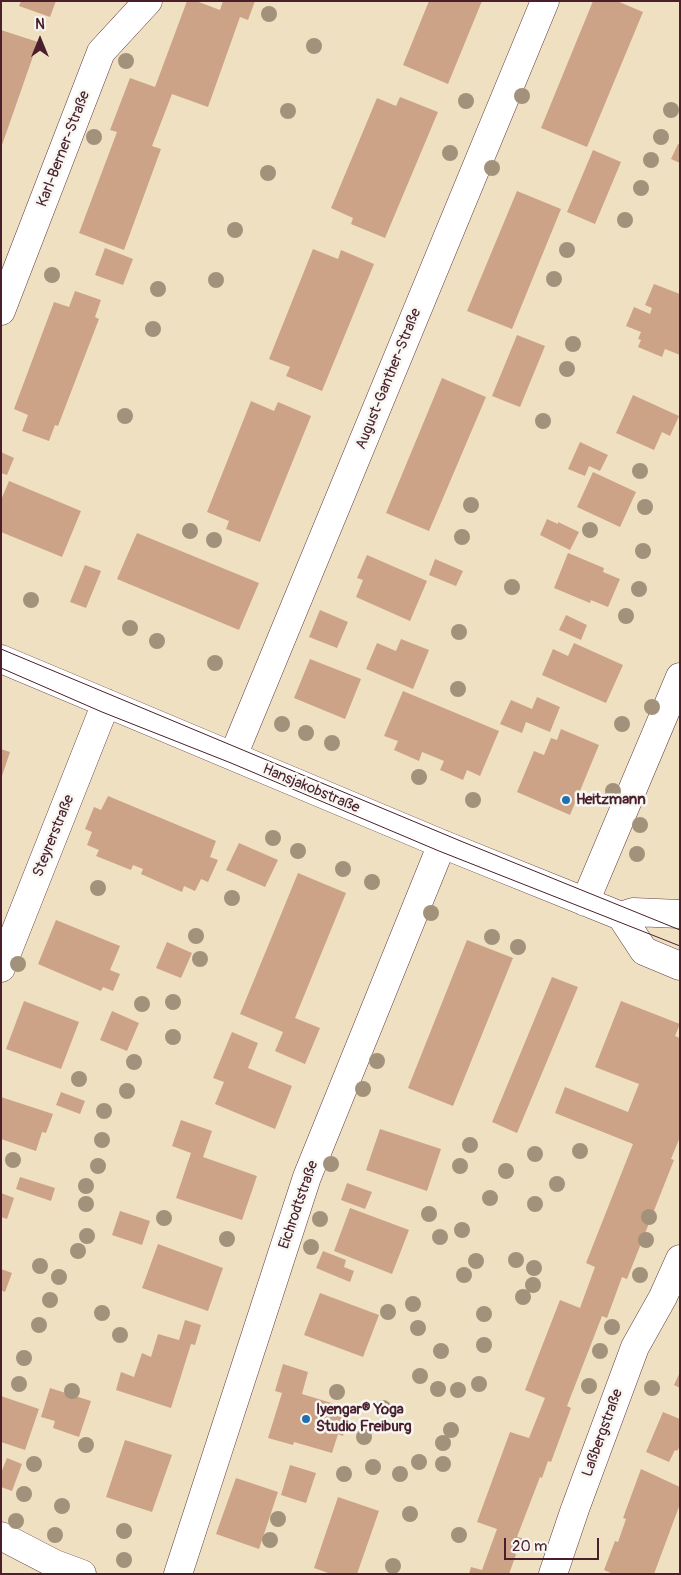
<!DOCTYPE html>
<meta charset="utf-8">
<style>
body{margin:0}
#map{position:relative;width:681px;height:1575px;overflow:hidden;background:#efe0c2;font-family:Pangolin,sans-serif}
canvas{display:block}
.frame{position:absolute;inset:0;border:2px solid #4a1f2b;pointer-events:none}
.north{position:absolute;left:15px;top:15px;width:50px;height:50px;-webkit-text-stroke:4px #f6f6f2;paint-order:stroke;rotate:0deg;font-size:14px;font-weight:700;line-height:20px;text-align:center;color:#4a1f2b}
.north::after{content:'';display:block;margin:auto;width:18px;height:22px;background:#4a1f2b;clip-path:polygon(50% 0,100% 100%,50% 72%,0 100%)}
.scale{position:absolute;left:504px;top:1538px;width:95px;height:22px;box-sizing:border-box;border:2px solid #4a1f2b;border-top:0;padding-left:6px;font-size:15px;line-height:18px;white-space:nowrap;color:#4a1f2b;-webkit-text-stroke:4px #f6f6f2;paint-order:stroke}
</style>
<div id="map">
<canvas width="681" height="1575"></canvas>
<div class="frame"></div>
<div class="north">N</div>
<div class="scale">20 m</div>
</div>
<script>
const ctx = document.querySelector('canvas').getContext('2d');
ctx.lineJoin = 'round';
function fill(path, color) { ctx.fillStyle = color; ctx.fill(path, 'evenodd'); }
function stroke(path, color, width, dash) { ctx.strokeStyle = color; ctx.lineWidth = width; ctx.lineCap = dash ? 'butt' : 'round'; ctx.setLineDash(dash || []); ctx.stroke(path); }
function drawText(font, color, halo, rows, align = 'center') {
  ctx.font = font + ' Pangolin,sans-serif'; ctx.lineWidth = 5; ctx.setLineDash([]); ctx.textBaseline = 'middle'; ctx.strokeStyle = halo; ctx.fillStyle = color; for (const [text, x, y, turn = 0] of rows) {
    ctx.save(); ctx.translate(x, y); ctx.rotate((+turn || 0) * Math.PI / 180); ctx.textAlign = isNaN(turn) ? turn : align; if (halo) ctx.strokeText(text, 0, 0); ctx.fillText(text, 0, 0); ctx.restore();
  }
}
fill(new Path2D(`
 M21,1H56L50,17L19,6Z
 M187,1H196L220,10L223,1H255L248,20L240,17L208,107L172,94L152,146L161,149L124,250L79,233L117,132L110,130L130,78L155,87Z
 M429,1H482L448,84L403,65Z
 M593,1H617L643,12L587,147L541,128Z
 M1,30L38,42L2,145H1Z
 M400,97L438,112L385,238L351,224L353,218L331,208L377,98L396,106Z
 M678,144L680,145V163L671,159Z
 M593,150L621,162L595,224L567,212Z
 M517,191L561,209L512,329L467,311Z
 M105,248L133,259L123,285L95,275Z
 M313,249L338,259L341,250L374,264L322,391L286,376L290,367L269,359Z
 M654,284L680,294V355L665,349L662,357L638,347L641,340L638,339L641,332L626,326L634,307L650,314L652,308L645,305Z
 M75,291L101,300L95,317L99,319L58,426L55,425L49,441L22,431L28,415L14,409L54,302L69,307Z
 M517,335L545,346L520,407L492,396Z
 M442,378L486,397L429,531L386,513Z
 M633,395L679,416L670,436L662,432L654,450L616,433Z
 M251,401L274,411L278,402L311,416L260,542L226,529L229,521L207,512Z
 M580,442L608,455L600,471L589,466L585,476L568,469Z
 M1,452L14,458L7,475L1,473Z
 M593,472L636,492L620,527L577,507Z
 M9,481L81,511L62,557L1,532V500Z
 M547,519L558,524V522L579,532L570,550L540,535Z
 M137,533L259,583L239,630L117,579Z
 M568,553L604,568L603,572L620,579L608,607L591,600L590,603L554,588Z
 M367,555L427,581L410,621L356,597L363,580L357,578Z
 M435,559L463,571L456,586L429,575Z
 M85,565L101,571L86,608L70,602Z
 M320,610L348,622L337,648L309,637Z
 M566,615L587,625L581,640L559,630Z
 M401,639L429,650L413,689L366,669L377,643L396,651Z
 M574,643L623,665L606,703L542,675L553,649L568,656Z
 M310,659L361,679L345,719L294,698Z
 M403,691L499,731L480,776L467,770L463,780L440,770L444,761L432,756L422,752L419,761L394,750L398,741L384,736Z
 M537,697L560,707L550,732L526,722L522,733L500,724L511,700L532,709Z
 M561,729L599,745L570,815L517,792L534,751L544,755L551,738L557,740Z
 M1,749L10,752L2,776H1Z
 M108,796L216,841L210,857L218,860L208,882L201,879L195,891L184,886L182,892L141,874L143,869L133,865L131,870L96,856L99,850L87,845L92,832L85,829L94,807L101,810Z
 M239,843L278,860L265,887L226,870Z
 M298,873L346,893L295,1018L320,1028L305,1064L275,1051L283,1032L240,1014Z
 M56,920L120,946L110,970L120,974L113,991L103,987L101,991L38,964Z
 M467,940L513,958L453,1106L408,1088Z
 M167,942L192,953L181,978L156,968Z
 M552,977L578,987L517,1133L492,1122Z
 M24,1001L79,1022L61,1069L6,1049Z
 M621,1001L680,1024L675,1036L680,1038V1137L671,1159L674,1160L627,1279L622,1277L607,1318L602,1316L567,1406L571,1408L551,1462L548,1461L542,1478L540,1477L517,1537L522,1538L509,1574H469L471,1567L482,1570L497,1529L477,1522L510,1432L529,1438L545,1398L525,1390L560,1300L580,1308L595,1267L586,1263L633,1144L555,1113L565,1087L628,1112L639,1084L595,1067Z
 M112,1011L139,1023L127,1051L100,1040Z
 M232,1032L258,1043L248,1068L292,1086L275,1129L215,1104L224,1082L213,1078Z
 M61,1092L85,1101L80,1114L56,1105Z
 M1,1097L53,1114L46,1133L42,1132L36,1151L1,1139Z
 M181,1120L212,1131L203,1157L257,1176L242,1220L176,1198L191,1153L172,1146Z
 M380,1129L441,1149L427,1191L366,1170Z
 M20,1177L55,1188L51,1201L16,1189Z
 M347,1183L372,1192L365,1209L341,1200Z
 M1,1193L14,1198L7,1219L1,1217Z
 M350,1208L409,1230L392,1274L334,1251Z
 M120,1211L150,1221L142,1245L112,1235Z
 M158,1244L223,1268L208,1311L142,1288Z
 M323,1251L346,1260L344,1267L354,1271L350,1282L316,1268Z
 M1,1269L12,1273L5,1292L1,1290Z
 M320,1293L379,1315L363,1357L304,1335Z
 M185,1320L201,1325L195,1345L191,1344L171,1408L116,1390L121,1372L134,1377L142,1353L151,1357L158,1334L179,1340Z
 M283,1364L308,1372L302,1394L351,1409L343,1436L338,1434L332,1453L294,1442L293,1445L268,1438L282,1393L275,1391Z
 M680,1372V1388L674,1385Z
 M50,1388L91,1401L79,1437L53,1428L55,1421L41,1417Z
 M1,1396L39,1409L25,1450L1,1442Z
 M663,1412L680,1419V1446L677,1451L675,1450L669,1462L646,1452Z
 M125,1440L172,1455L152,1512L106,1497Z
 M7,1458L22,1464L12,1491L1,1487V1473Z
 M290,1465L316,1473L306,1503L281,1495Z
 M641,1469L680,1487V1504L654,1574H613L604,1570L615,1541L618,1542L626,1519L623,1518Z
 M236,1478L278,1492L259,1549L216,1534Z
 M338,1497L379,1511L357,1574H331L314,1568Z`), '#cda387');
const minor = new Path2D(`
 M1,311L101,52L148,1
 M1,659L442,844L621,916L633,912L680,914
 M233,756L545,1
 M585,902L680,677
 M621,916L644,951L680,966
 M1,968L106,703
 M1,1536L55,1564L82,1574
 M178,1574L307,1177L442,844
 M553,1574L575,1509L635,1347L663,1297L680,1259`);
stroke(minor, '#633c42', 29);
stroke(minor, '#fff', 28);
stroke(new Path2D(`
 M1,649L463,842L680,930
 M1,668L102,712L231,763L439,851L680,946`), '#4a1f2b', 1);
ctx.fillStyle = '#a3927b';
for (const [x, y] of [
 [269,14],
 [314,46],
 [126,61],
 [522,96],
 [466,101],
 [671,110],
 [288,111],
 [94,137],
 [661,137],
 [450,153],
 [651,160],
 [492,168],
 [268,173],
 [641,188],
 [625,220],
 [235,230],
 [567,250],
 [52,275],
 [554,279],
 [216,280],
 [158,289],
 [153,329],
 [573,344],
 [567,369],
 [125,416],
 [543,421],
 [640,471],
 [471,505],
 [645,507],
 [590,530],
 [190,531],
 [462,537],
 [214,540],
 [643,551],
 [512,587],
 [639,589],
 [31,600],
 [626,616],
 [130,628],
 [459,632],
 [157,641],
 [215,663],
 [458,689],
 [652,707],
 [282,724],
 [622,724],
 [306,733],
 [332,743],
 [419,777],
 [613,791],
 [473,800],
 [640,825],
 [273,838],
 [298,851],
 [637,854],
 [343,869],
 [372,882],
 [98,888],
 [232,898],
 [431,913],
 [196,936],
 [492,937],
 [518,947],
 [200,959],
 [18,964],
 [173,1002],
 [142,1004],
 [173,1037],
 [377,1061],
 [134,1062],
 [79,1079],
 [363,1089],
 [127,1091],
 [104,1111],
 [102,1140],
 [470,1145],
 [580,1151],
 [535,1154],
 [13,1160],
 [331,1164],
 [98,1166],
 [460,1166],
 [506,1171],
 [557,1184],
 [86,1186],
 [490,1198],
 [86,1204],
 [535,1204],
 [429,1214],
 [649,1217],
 [164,1218],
 [320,1219],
 [462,1230],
 [87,1236],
 [440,1237],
 [227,1239],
 [646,1240],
 [311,1247],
 [78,1251],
 [516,1260],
 [476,1261],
 [40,1266],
 [534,1268],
 [464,1275],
 [640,1275],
 [59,1277],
 [533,1285],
 [523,1297],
 [50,1300],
 [413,1304],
 [388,1312],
 [102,1313],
 [484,1314],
 [39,1325],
 [612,1327],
 [418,1328],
 [120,1335],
 [484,1345],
 [441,1351],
 [600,1351],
 [24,1358],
 [420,1376],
 [19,1384],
 [479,1384],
 [589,1386],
 [652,1388],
 [438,1389],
 [458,1390],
 [72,1391],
 [337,1392],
 [383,1408],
 [451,1430],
 [364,1437],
 [443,1443],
 [86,1445],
 [419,1462],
 [34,1464],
 [443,1464],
 [373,1467],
 [344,1474],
 [400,1474],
 [24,1494],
 [62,1506],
 [410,1514],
 [278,1519],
 [16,1521],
 [124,1531],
 [55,1535],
 [459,1535],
 [270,1540],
 [124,1560],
 [393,1566]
]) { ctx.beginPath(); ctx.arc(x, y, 8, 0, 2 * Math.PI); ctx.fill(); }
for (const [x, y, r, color] of [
 [566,800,5,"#1f6fb2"],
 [306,1419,5,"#1f6fb2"]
]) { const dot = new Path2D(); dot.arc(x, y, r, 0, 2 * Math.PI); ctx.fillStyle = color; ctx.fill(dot); stroke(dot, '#f6f6f2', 2); }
drawText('15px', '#4a1f2b', '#f6f6f2', [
 ["Karl-Berner-Straße",64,149,-69],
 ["August-Ganther-Straße",389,379,-68],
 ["Hansjakobstraße",311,789,23],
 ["Steyrerstraße",54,836,-68],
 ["Eichrodtstraße",299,1205,-71],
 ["Laßbergstraße",603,1433,-70]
]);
drawText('bold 15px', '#4a1f2b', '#f6f6f2', [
 ["Heitzmann",576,800],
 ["Iyengar® Yoga",316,1410],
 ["Studio Freiburg",316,1427]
], 'left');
</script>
